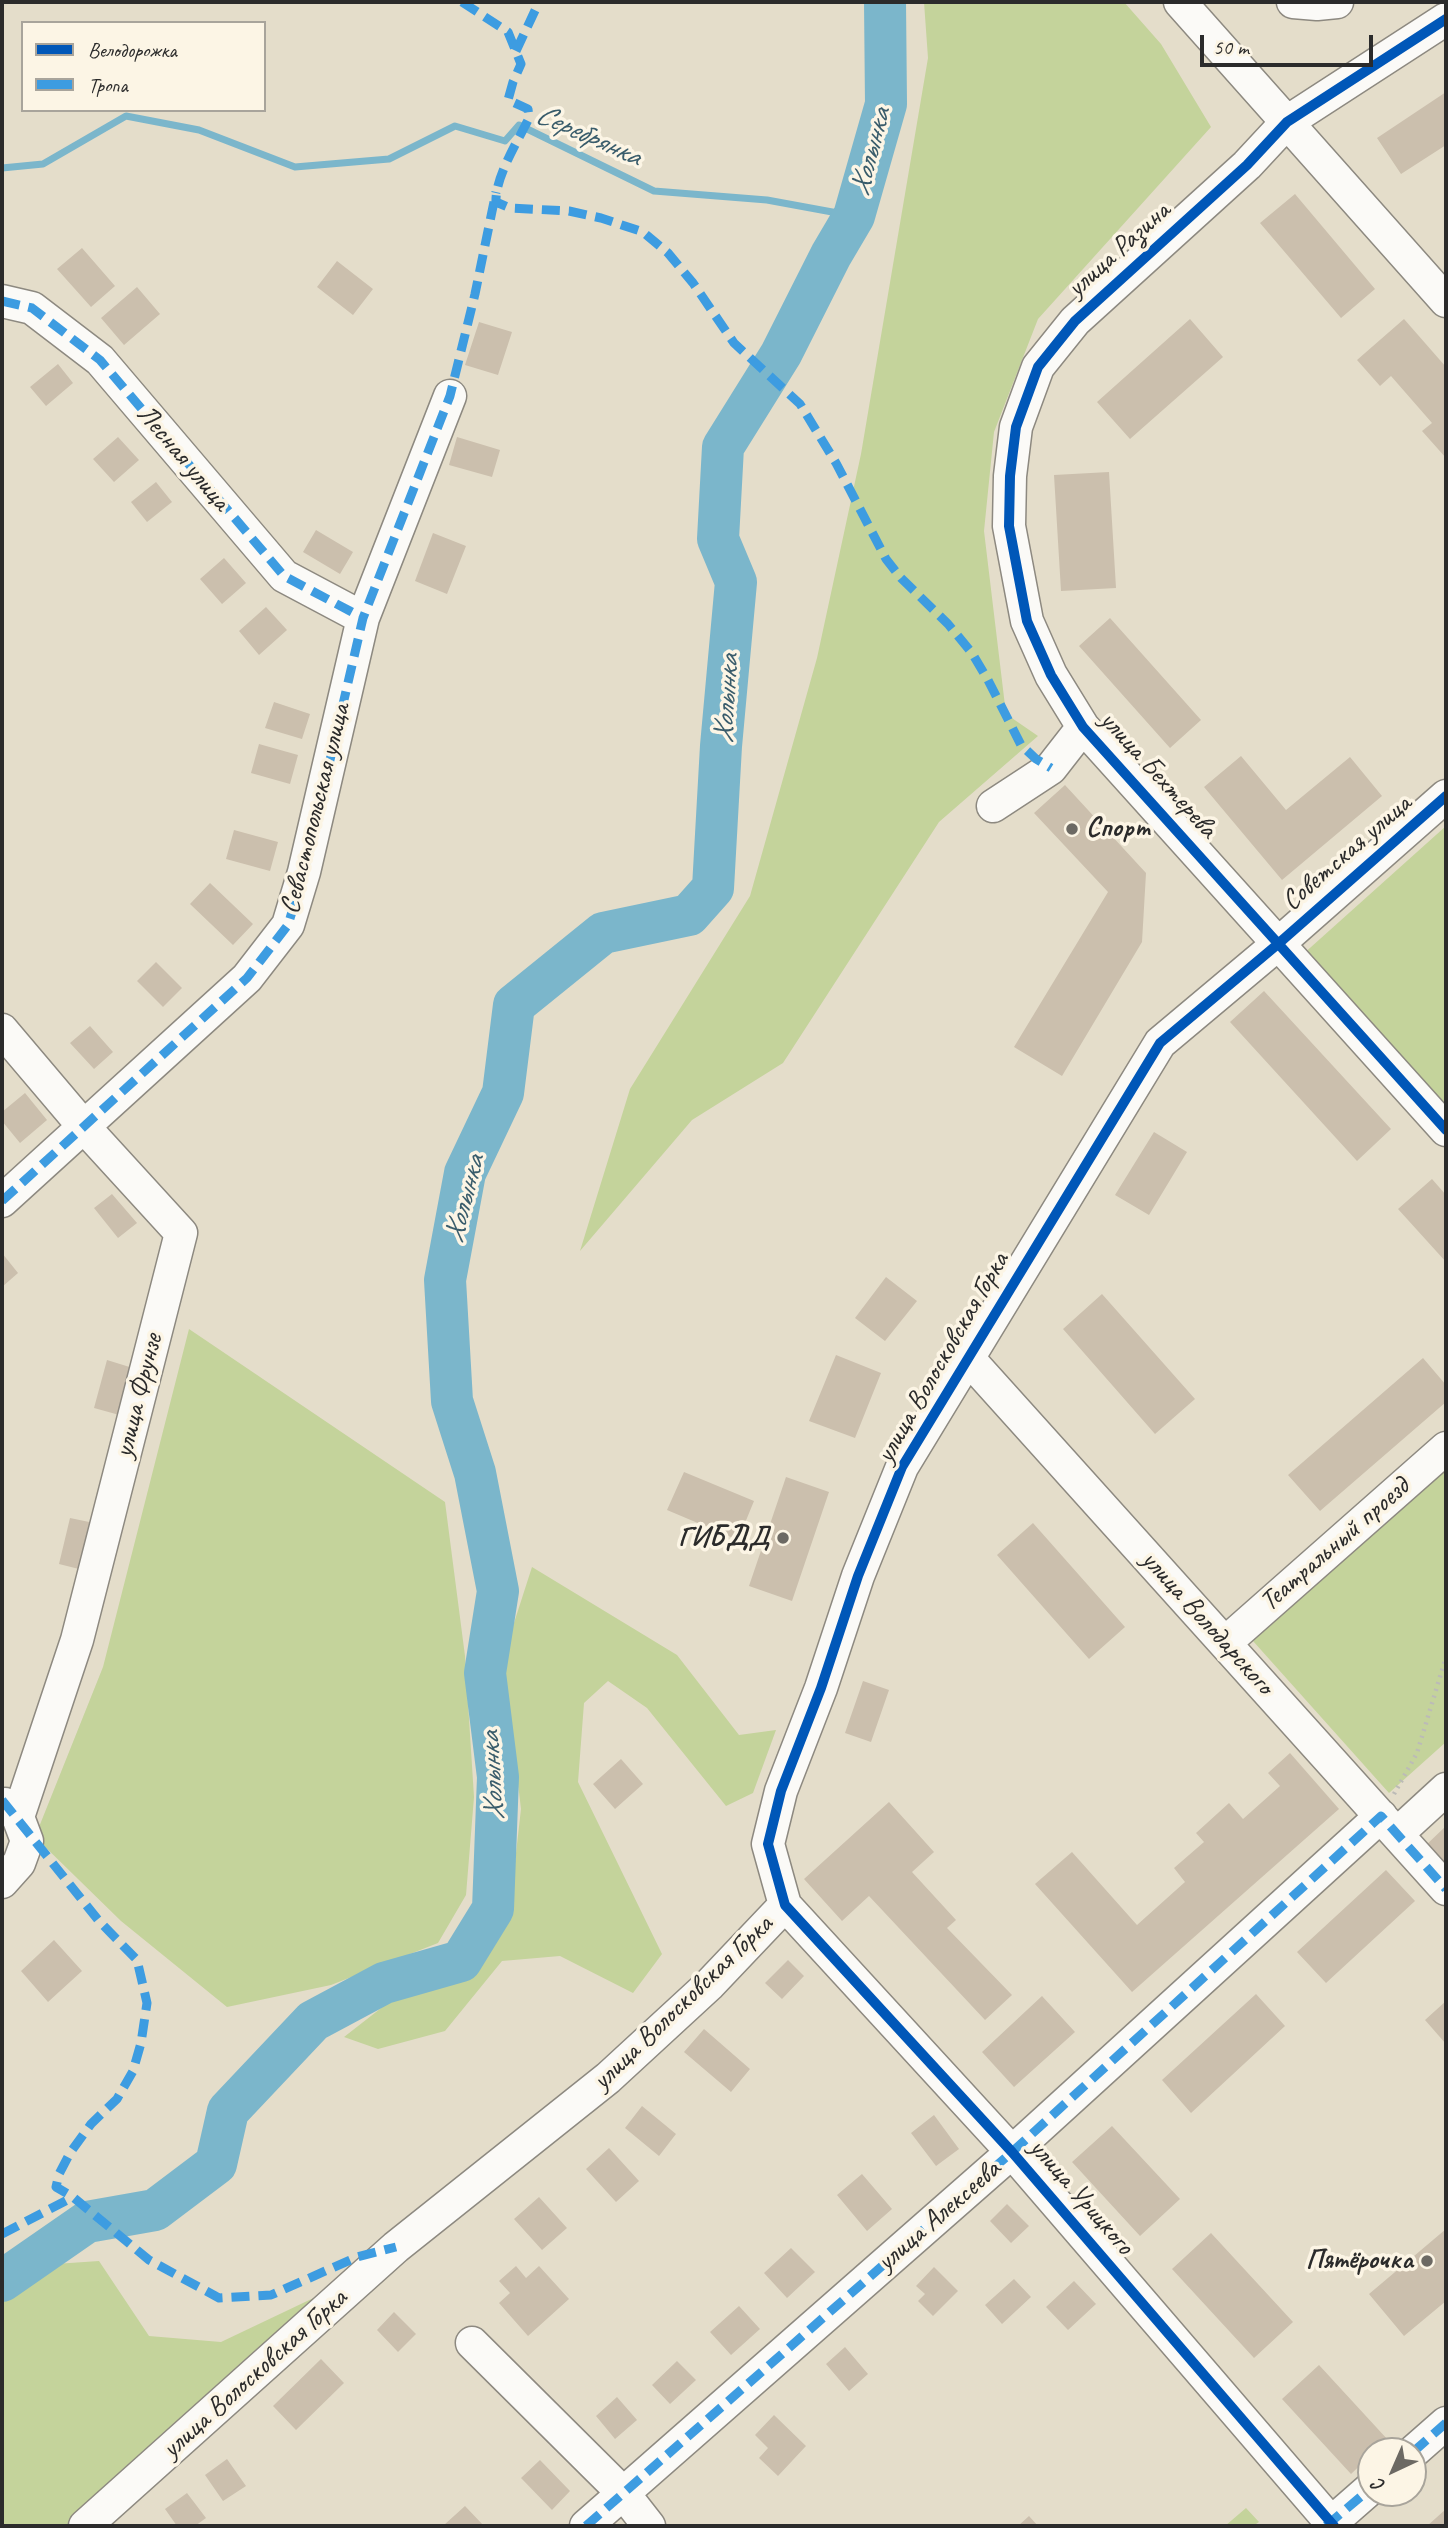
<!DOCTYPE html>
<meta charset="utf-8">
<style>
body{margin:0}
#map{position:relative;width:1448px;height:2528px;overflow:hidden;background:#e4ddca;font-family:Caveat,sans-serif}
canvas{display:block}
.frame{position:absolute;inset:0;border:4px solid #2b2b2b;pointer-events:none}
.legend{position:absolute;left:21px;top:21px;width:245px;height:91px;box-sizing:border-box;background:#fcf5e5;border:2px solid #a8a49b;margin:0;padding:9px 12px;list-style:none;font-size:21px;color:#2b2b2b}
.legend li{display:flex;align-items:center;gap:14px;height:35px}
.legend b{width:35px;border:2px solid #a8a49b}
.north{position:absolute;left:1357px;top:2437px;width:70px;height:70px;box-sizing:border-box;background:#fcf5e5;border:2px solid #a8a49b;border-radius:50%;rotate:224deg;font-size:19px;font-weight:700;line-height:28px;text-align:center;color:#2b2b2b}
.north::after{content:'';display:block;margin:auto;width:24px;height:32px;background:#6c6963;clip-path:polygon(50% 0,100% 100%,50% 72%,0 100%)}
.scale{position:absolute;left:1200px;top:35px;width:173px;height:32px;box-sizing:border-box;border:4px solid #2b2b2b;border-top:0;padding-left:9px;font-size:21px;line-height:24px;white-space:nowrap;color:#2b2b2b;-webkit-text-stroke:5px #fcf5e5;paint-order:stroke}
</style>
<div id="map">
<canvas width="1448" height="2528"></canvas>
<div class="frame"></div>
<ul class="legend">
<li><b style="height:9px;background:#0057b8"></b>Велодорожка</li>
<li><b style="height:9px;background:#3d9ce1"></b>Тропа</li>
</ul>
<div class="north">С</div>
<div class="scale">50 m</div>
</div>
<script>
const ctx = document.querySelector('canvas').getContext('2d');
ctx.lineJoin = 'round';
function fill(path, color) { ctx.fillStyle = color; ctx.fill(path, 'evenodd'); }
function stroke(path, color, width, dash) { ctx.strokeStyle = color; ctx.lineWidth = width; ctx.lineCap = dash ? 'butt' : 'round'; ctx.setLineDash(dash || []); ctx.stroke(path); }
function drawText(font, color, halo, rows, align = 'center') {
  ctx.font = font + ' Caveat,sans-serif'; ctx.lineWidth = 7; ctx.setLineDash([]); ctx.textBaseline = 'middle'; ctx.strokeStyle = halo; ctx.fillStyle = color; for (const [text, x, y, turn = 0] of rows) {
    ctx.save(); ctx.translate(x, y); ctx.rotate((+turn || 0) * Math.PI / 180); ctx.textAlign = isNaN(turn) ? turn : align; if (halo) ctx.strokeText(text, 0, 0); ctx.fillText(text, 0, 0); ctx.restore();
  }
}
fill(new Path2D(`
 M924,2H1124L1161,44L1211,127L1038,319L994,432L984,531L1006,714L1038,736L939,822L783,1063L692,1120L580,1251L630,1089L750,896L817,658L861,454L928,58Z
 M1446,826V1111L1301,956Z
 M189,1329L445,1502L465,1656L474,1797L466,1895L438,1943L331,1985L227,2007L121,1921L35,1837L103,1667Z
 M1446,1467V1742L1389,1793L1253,1641Z
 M532,1567L677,1655L739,1735L776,1730L753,1793L726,1806L647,1708L608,1681L584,1703L578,1782L662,1954L633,1993L560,1956L502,1961L445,2031L378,2049L344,2037L403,1991L478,1965L511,1897L521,1809L503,1657Z
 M99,2261L149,2336L221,2342L366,2273L81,2526H2V2292L55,2264Z
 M1246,2508L1259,2522L1253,2526H1225Z`), '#c4d39b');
stroke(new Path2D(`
 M2,168L43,164L126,116L199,130L295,167L389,159L455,126L505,141L519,125L654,191L767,200L854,216`), '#7bb6cb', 7);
stroke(new Path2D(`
 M2,2281L87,2222L155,2210L216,2164L228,2111L313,2021L384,1983L461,1961L493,1909L498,1777L485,1673L498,1591L475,1473L452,1401L445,1280L465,1173L503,1093L514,1005L603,933L689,915L713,888L721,746L736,582L718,539L723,447L781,354L831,255L854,216L886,104L885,2`), '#7bb6cb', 42);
fill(new Path2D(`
 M1446,92V145L1401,174L1377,138Z
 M1295,194L1375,289L1341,318L1260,223Z
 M82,248L115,286L91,307L57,269Z
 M337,261L373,289L353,315L317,287Z
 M137,287L160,314L124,345L101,318Z
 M1190,319L1223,357L1130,439L1097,402Z
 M1404,319L1446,367V458L1422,431L1432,423L1391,376L1380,386L1357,360Z
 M479,322L512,332L498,375L465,365Z
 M58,364L73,383L46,406L30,387Z
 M118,437L139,460L114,482L93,459Z
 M457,437L500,450L492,477L449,465Z
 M1109,472L1116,588L1061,591L1054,475Z
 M156,482L172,502L147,522L131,502Z
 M316,530L353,552L340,574L303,552Z
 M433,533L466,546L447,594L415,581Z
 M224,558L246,583L222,604L200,579Z
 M266,607L287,630L259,655L239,631Z
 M1110,618L1201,720L1170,748L1079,646Z
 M274,702L310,714L302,739L265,728Z
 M259,744L298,755L290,784L251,773Z
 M1241,756L1286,810L1350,757L1382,796L1282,880L1204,787Z
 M1065,785L1146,873L1142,942L1062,1076L1014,1047L1108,892L1034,813Z
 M234,830L278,842L270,871L226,859Z
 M210,883L253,924L233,945L190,904Z
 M156,962L182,988L163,1007L137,981Z
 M1264,991L1391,1129L1357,1161L1230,1022Z
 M90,1026L113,1052L94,1069L70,1043Z
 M25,1093L47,1120L20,1143L2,1121V1112Z
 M1154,1132L1187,1152L1149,1215L1115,1195Z
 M1432,1179L1446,1195V1262L1398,1209Z
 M112,1194L137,1223L118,1238L94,1208Z
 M2,1253L18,1273L2,1287Z
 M886,1277L917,1301L885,1341L855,1318Z
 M1102,1294L1195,1399L1155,1434L1063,1329Z
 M836,1355L881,1373L855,1438L809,1421Z
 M1423,1358L1446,1385V1402L1320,1511L1288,1475Z
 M107,1360L136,1369L123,1416L94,1408Z
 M684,1472L754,1501L738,1540L667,1510Z
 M786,1477L829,1492L792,1601L749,1586Z
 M70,1518L94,1523L83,1570L59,1564Z
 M1033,1523L1125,1627L1089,1659L997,1555Z
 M863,1681L889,1690L871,1742L845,1733Z
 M1290,1753L1339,1809L1132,1992L1035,1884L1072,1852L1137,1925L1185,1882L1174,1868L1204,1842L1196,1833L1229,1803L1243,1819L1280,1786L1268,1773Z
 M621,1759L643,1784L615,1809L593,1784Z
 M889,1802L934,1852L912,1872L956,1920L947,1928L1012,1995L985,2020L869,1896L842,1921L804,1879Z
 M1446,1826V1871L1424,1847Z
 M1386,1870L1415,1901L1326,1983L1297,1952Z
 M54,1940L82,1971L48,2002L21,1971Z
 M788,1960L804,1976L782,1999L765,1983Z
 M1256,1994L1285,2026L1191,2113L1162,2080Z
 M1042,1996L1075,2032L1014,2087L982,2052Z
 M1446,2001V2044L1425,2020Z
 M704,2029L750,2069L731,2092L684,2052Z
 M642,2106L676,2134L659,2156L625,2128Z
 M934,2115L959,2149L936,2166L911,2133Z
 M1112,2126L1180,2199L1140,2236L1072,2162Z
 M609,2148L639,2181L616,2202L586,2169Z
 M862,2174L892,2209L867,2231L837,2195Z
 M539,2197L567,2228L542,2250L514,2219Z
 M1007,2204L1029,2226L1011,2243L990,2221Z
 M1446,2229V2301L1404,2336L1369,2294Z
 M1211,2233L1293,2322L1254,2358L1172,2269Z
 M791,2248L815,2272L787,2298L764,2273Z
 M516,2266L526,2278L539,2266L569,2299L528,2336L499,2303L510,2293L499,2281Z
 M934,2267L958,2291L933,2316L918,2301L925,2294L916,2286Z
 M1014,2279L1031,2297L1002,2324L985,2305Z
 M1074,2281L1096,2304L1068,2330L1046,2307Z
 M739,2306L760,2329L731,2355L710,2332Z
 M394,2312L416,2334L398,2352L377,2330Z
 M845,2347L868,2374L849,2391L826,2364Z
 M321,2359L344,2383L296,2430L273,2406Z
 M677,2361L696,2380L670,2404L652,2385Z
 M1319,2365L1388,2440L1376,2451H1371V2455L1351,2474L1282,2399Z
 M617,2397L637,2420L615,2439L596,2416Z
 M774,2415L806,2446L778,2476L759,2458L768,2448L755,2435Z
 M227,2459L246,2486L223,2501L205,2475Z
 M540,2460L570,2491L552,2510L521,2478Z
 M187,2493L206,2518L195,2526H177L165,2509Z
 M465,2506L484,2526L444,2525Z
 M1446,2509V2526H1427Z
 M1029,2516L1038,2526H1018Z`), '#cbbfad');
const minor = new Path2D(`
 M1180,2L1446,301
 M1293,2L1317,4L1337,2
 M1446,19L1287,122L1247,165L1075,321L1038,367L1016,427L1010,476L1009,526L1027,621L1051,675L1083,727L1446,1130
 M2,301L32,308L100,360L284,576L363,618
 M993,806L1051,768L1083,727
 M2,1030L85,1128L181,1233L77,1640L18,1817
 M2,1201L247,978L288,925L304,872L363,618L450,396
 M967,1357L1446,1889
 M1225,1643L1446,1448
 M1397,1834L1446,1789
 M2,1882L19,1863L27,1841L18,1817L5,1804
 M472,2343L624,2494L649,2526
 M1413,2452L1446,2423
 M1331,2523L1371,2488
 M85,2526L396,2247L608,2078L709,1985L785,1905
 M586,2526L1012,2152L1381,1816
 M1334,2526L1012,2152L785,1905L768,1844L781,1791L821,1688L858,1576L902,1467L1160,1043L1278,944L1446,796`);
stroke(minor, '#8d8980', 35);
stroke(new Path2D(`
 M1394,1794L1417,1753L1446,1657`), '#bcbbb7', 4.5, [2, 5]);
stroke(minor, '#fbfaf7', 32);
stroke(new Path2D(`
 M462,2L508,32L521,64L513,82L508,100L528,109L529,118C518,141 495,177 496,202L510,208L569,211L601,218L643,232L668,253L693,283L734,343L800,404L836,463L886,559L901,578L948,624L972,653L988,680L1021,745L1036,759L1051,768
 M516,51L539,2
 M2,301L32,308L100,360L284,576L363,618
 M2,1201L247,978L288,925L304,872L363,618L450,396L475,294L496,192
 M2,1800L99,1921L137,1960L147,2003L141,2043L133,2071L117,2099L91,2124L70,2153L59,2174L56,2187L73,2197L149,2260L219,2298L271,2295L357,2257L396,2247
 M2,2234L73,2197
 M1413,2452L1446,2423
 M586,2526L1012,2152L1381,1816L1446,1889
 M1326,2526L1371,2488`), '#3d9ce1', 9, [18, 9]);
stroke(new Path2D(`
 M1446,19L1287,122L1247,165L1075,321L1038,367L1016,427L1010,476L1009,526L1027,621L1051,675L1083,727L1446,1130
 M1334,2526L1012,2152L785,1905L768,1844L781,1791L821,1688L858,1576L902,1467L1160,1043L1278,944L1446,796`), '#0057b8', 10);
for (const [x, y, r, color] of [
 [1072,829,7,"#6c6963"],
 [783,1538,7,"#6c6963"],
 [1427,2261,7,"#6c6963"]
]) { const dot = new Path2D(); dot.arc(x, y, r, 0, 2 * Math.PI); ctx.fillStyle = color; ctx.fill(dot); stroke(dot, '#fcf5e5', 2.5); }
drawText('28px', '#2b2b2b', '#fcf5e5', [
 ["улица Разина",1119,250,-42],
 ["Лесная улица",183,458,50],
 ["улица Бехтерева",1158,775,48],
 ["Севастопольская улица",316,809,-76],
 ["Советская улица",1347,853,-41],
 ["улица Волосковская Горка",943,1358,-60],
 ["улица Фрунзе",139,1396,-76],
 ["Театральный проезд",1335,1545,-41],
 ["улица Володарского",1207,1623,48],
 ["улица Волосковская Горка",683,2003,-44],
 ["улица Урицкого",1081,2197,49],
 ["улица Алексеева",939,2216,-41],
 ["улица Волосковская Горка",255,2374,-42]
]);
drawText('bold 28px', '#2b2b2b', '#fcf5e5', [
 ["Спорт",1086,829,"left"],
 ["ГИБДД",769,1538],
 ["Пятёрочка",1413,2261]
], 'right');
drawText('italic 30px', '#395c6b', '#fcf5e5', [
 ["Серебрянка",588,136,24],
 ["Холынка",871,152,-75],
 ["Холынка",727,699,-86],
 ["Холынка",465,1199,-75],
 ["Холынка",493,1776,-93]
]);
</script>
